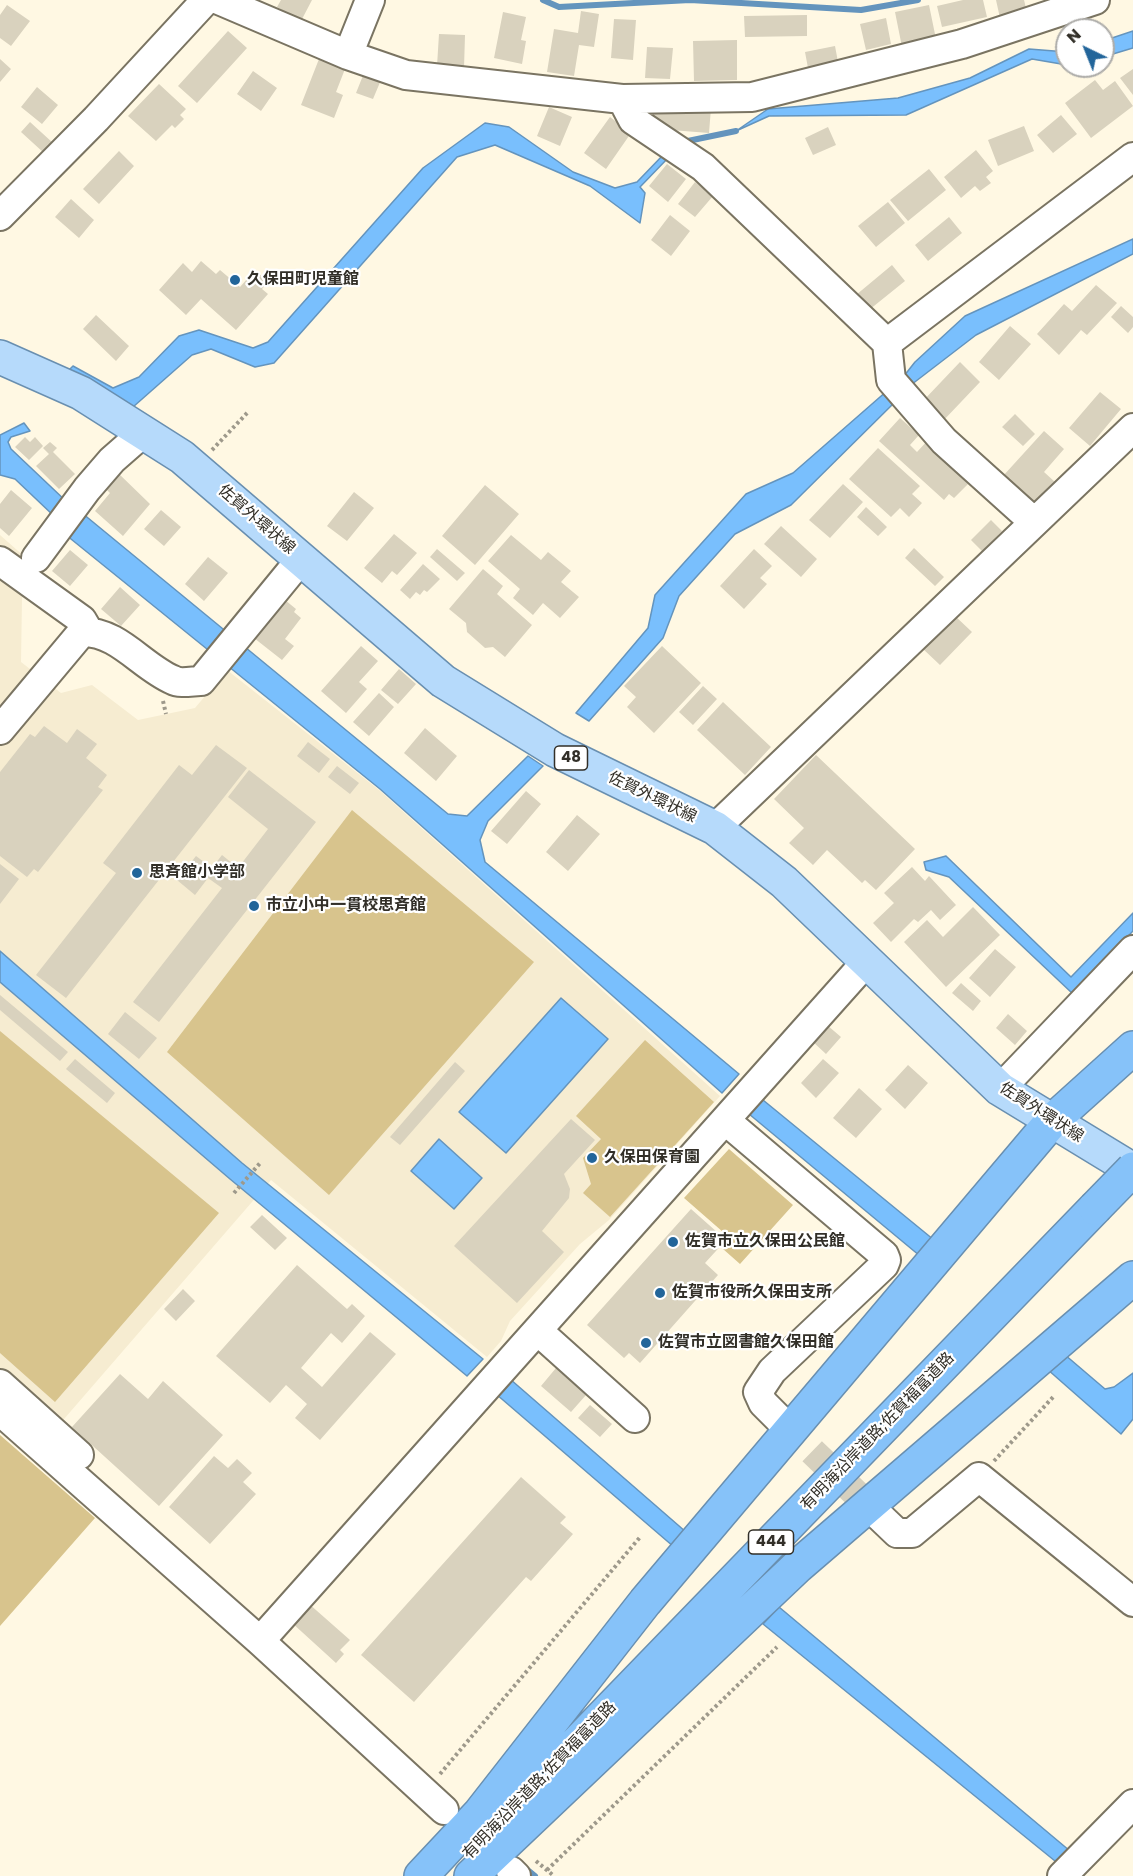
<!DOCTYPE html>
<meta charset="utf-8">
<style>
body{margin:0}
#map{position:relative;width:1133px;height:1876px;overflow:hidden;background:#fff8e3;font-family:Poppins,sans-serif}
canvas{display:block}
.north{position:absolute;left:1055px;top:18px;width:60px;height:60px;box-sizing:border-box;background:#fff;border:2px solid #adaca9;border-radius:50%;rotate:317deg;font-size:16px;font-weight:700;line-height:24px;text-align:center;color:#322f28}
.north::after{content:'';display:block;margin:auto;width:21px;height:27px;background:#22659a;clip-path:polygon(50% 0,100% 100%,50% 72%,0 100%)}
</style>
<div id="map">
<canvas width="1133" height="1876"></canvas>
<div class="north">N</div>
</div>
<script>
const ctx = document.querySelector('canvas').getContext('2d');
ctx.lineJoin = 'round';
function fill(path, color) { ctx.fillStyle = color; ctx.fill(path, 'evenodd'); }
function stroke(path, color, width, dash) { ctx.strokeStyle = color; ctx.lineWidth = width; ctx.lineCap = dash ? 'butt' : 'round'; ctx.setLineDash(dash || []); ctx.stroke(path); }
function drawText(font, color, halo, rows, align = 'center') {
  ctx.font = font + ' Poppins,"Noto Sans JP",sans-serif'; ctx.lineWidth = 4.5; ctx.setLineDash([]); ctx.textBaseline = 'middle'; ctx.strokeStyle = halo; ctx.fillStyle = color; for (const [text, x, y, turn = 0] of rows) {
    ctx.save(); ctx.translate(x, y); ctx.rotate((+turn || 0) * Math.PI / 180); ctx.textAlign = isNaN(turn) ? turn : align; if (halo) ctx.strokeText(text, 0, 0); ctx.fillText(text, 0, 0); ctx.restore();
  }
}
fill(new Path2D(`
 M0,535L43,573L22,598L21,662L61,693L92,685L138,720L195,708L227,670L379,790L720,1096L609,1220L580,1244L510,1321L501,1341L487,1357L271,1180L58,1426L0,1375Z`), '#f6ecd1');
fill(new Path2D(`
 M352,810L534,962L329,1195L167,1052Z
 M0,1031L219,1213L55,1402L0,1353Z
 M645,1040L714,1102L610,1217L583,1193L591,1184L583,1158L601,1139L576,1116Z
 M729,1149L793,1205L740,1264L723,1249L731,1239L684,1198Z
 M0,1435L95,1518L0,1626Z`), '#d8c48d');
const water = new Path2D(`
 M1133,31V48L1103,57V41Z
 M1029,49L1067,52V65L1032,59L906,115L769,116L736,131L768,109L898,98L970,78Z
 M485,123L509,127L573,172L615,188L637,182L664,154L669,157L640,187L645,193L640,223L590,186L495,145L457,157L274,363L255,367L211,349L192,355L133,407L69,370L73,366L113,388L139,377L179,336L199,330L253,348L268,342L423,168Z
 M1133,239V254L976,335L907,388L900,381L915,362L965,316Z
 M888,390L896,401L791,505L735,534L679,596L663,638L589,721L576,713L648,628L655,595L746,494L793,473Z
 M24,423L30,431L11,437L8,442L11,449L68,503L55,517L15,479L0,475V435Z
 M82,513L448,814L467,816L528,756L543,766L488,821L480,840L485,862L739,1074L722,1093L380,789L66,535Z
 M946,856L1071,977L1133,913V931L1073,994L949,877L926,870L924,862Z
 M0,951L242,1163L483,1359L467,1376L230,1179L0,982Z
 M561,998L608,1039L506,1153L459,1112Z
 M763,1100L934,1240L920,1256L749,1114Z
 M439,1139L482,1178L454,1209L411,1171Z
 M1064,1354L1105,1389L1114,1387L1133,1373V1419L1121,1434L1047,1369Z
 M510,1379L686,1532L674,1547L496,1394Z
 M779,1607L1070,1851L1055,1861L763,1624Z`);
fill(water, '#79bffd');
stroke(water, '#6494bd', 1.5);
stroke(new Path2D(`
 M543,0L559,7L690,0L861,10L918,0
 M683,142L736,131
 M524,1867L535,1876`), '#6494bd', 6);
fill(new Path2D(`
 M281,0H312L301,21L277,7Z
 M963,0H983L987,17L942,27L937,6Z
 M996,0H1024L1027,12L1000,18Z
 M7,5L30,21L11,46L0,38V15Z
 M929,5L936,39L902,47L895,12Z
 M581,11L599,14L594,47L579,45L574,76L547,72L554,29L578,33Z
 M503,12L526,17L521,40L526,41L522,64L494,58Z
 M807,15V36L745,37L744,16Z
 M886,18L891,44L866,50L860,24Z
 M614,19L636,20L633,60L611,58Z
 M228,31L247,48L197,103L178,86Z
 M439,34L465,35L464,68L437,66Z
 M737,40V80L694,81L693,41Z
 M835,46L838,62L808,68L805,52Z
 M647,47L673,48L670,79L645,78Z
 M0,59L11,69L0,82Z
 M319,59L345,69L336,92L343,95L334,118L301,105Z
 M1133,69V95L1120,78Z
 M253,71L277,88L261,111L237,94Z
 M364,73L381,80L373,99L356,93Z
 M1095,80L1103,90L1115,81L1133,106L1091,138L1065,103Z
 M159,84L186,109L180,115L184,119L175,128L172,125L156,141L128,116Z
 M37,87L58,105L42,124L21,107Z
 M654,104L711,108L709,133L671,130L653,120Z
 M549,107L572,117L560,146L537,136Z
 M1061,115L1077,134L1053,153L1037,135Z
 M610,117L631,133L606,169L584,153Z
 M30,122L53,143L44,153L21,132Z
 M1024,126L1034,151L998,166L988,140Z
 M828,127L836,145L813,155L805,138Z
 M976,150L993,171L986,177L991,183L980,191L975,186L961,198L944,177Z
 M119,151L134,166L99,204L83,189Z
 M667,164L686,179L668,202L649,186Z
 M929,169L946,190L908,221L890,200Z
 M695,182L713,196L695,217L678,204Z
 M71,199L94,220L79,238L55,217Z
 M888,202L905,223L876,247L858,226Z
 M670,215L690,231L671,256L651,240Z
 M949,217L962,233L928,261L915,245Z
 M201,261L216,274L220,270L240,287L255,270L268,282L262,289L268,294L236,330L201,299L186,315L159,290L183,263L192,272Z
 M892,265L905,281L869,310L856,295Z
 M1096,285L1117,303L1087,335L1081,330L1059,355L1037,334L1064,304L1072,311Z
 M1121,306L1133,317V327L1128,333L1111,317Z
 M96,315L129,346L116,361L83,329Z
 M1010,326L1031,344L999,380L979,362Z
 M960,362L980,382L942,422L922,402Z
 M1100,392L1121,409L1090,446L1069,428Z
 M1015,414L1035,434L1023,446L1002,427Z
 M900,418L919,435L910,445L917,452L929,439L968,474L963,479L968,484L954,498L949,494L944,500L879,441Z
 M1044,431L1064,449L1044,472L1055,482L1035,505L1003,476Z
 M25,437L30,442L35,437L43,446L29,460L15,447Z
 M50,442L57,448L53,452L75,474L59,489L36,466L49,454L43,448Z
 M878,448L920,486L912,494L922,503L909,517L900,508L891,517L849,479Z
 M116,471L150,504L123,536L95,511L110,493L103,486Z
 M843,484L863,502L830,538L809,520Z
 M485,485L519,514L475,565L442,536Z
 M11,490L32,508L9,536L0,528V504Z
 M354,492L374,508L347,541L327,526Z
 M866,507L887,527L878,536L857,517Z
 M161,510L181,527L164,546L144,529Z
 M991,520L1002,531L982,551L971,540Z
 M781,526L817,559L801,577L764,544Z
 M394,534L417,553L397,575L392,571L382,583L364,568Z
 M511,535L541,560L548,552L571,571L561,582L579,597L560,618L543,603L533,615L513,598L520,589L488,561Z
 M914,548L944,577L935,586L905,558Z
 M437,549L465,573L457,581L430,557Z
 M754,549L772,566L760,578L767,584L744,609L720,586Z
 M70,550L88,565L70,586L52,571Z
 M208,557L228,573L204,601L185,584Z
 M423,564L440,579L427,592L424,590L420,595L416,592L410,599L400,590Z
 M483,569L503,586L497,594L532,625L505,657L493,647L485,648L467,632L466,623L449,609Z
 M120,587L140,605L121,626L101,609Z
 M285,600L296,609L294,612L301,618L285,639L294,646L282,660L254,638Z
 M954,615L972,632L940,665L922,648Z
 M361,646L378,661L359,682L367,689L346,713L321,691Z
 M662,646L701,683L654,733L627,707L636,697L624,686Z
 M399,669L416,684L398,704L381,690Z
 M703,686L717,699L693,725L679,712Z
 M379,693L394,707L369,736L353,722Z
 M723,702L771,747L745,775L697,730Z
 M44,726L67,743L77,729L97,744L86,758L107,775L98,787L103,790L38,872L34,869L27,877L0,856V772L30,734L35,737Z
 M425,728L457,756L436,781L404,753Z
 M308,742L330,759L319,773L297,756Z
 M216,745L247,768L66,998L36,975L116,873L103,863L179,765L192,775Z
 M816,755L915,849L876,890L865,880L862,883L827,850L813,865L789,843L804,828L774,799Z
 M337,766L359,783L350,794L328,777Z
 M249,770L316,822L159,1022L133,1002L222,888L208,878L195,895L177,880L196,856L212,868L222,855L238,868L268,829L228,797Z
 M526,791L541,804L507,844L491,831Z
 M577,815L600,834L568,871L546,852Z
 M0,864L19,879L0,904Z
 M912,867L925,881L929,876L956,905L940,920L931,910L918,922L914,919L891,942L873,923L894,903L884,893Z
 M973,907L1000,935L946,987L904,942L927,920L943,937Z
 M995,949L1016,967L990,997L969,978Z
 M961,983L981,1001L973,1011L952,993Z
 M0,995L68,1052L60,1061L0,1010Z
 M125,1012L157,1038L139,1059L108,1034Z
 M1008,1014L1027,1031L1015,1045L996,1028Z
 M827,1025L841,1037L826,1054L812,1041Z
 M75,1059L115,1093L107,1103L66,1069Z
 M823,1059L839,1073L816,1098L801,1083Z
 M455,1062L465,1071L400,1145L390,1137Z
 M908,1065L928,1083L905,1109L885,1090Z
 M859,1088L882,1109L856,1138L833,1118Z
 M571,1119L595,1140L564,1174L570,1189L569,1198L542,1231L564,1252L517,1303L454,1246Z
 M691,1209L726,1240L705,1263L718,1275L640,1363L629,1353L624,1358L587,1325Z
 M262,1215L287,1238L275,1250L250,1227Z
 M297,1265L347,1309L352,1304L365,1316L342,1343L331,1333L301,1368L322,1387L370,1332L396,1354L320,1440L295,1418L307,1404L286,1385L270,1403L216,1356Z
 M183,1289L195,1301L176,1321L164,1309Z
 M556,1368L586,1395L571,1412L541,1386Z
 M120,1374L148,1399L163,1381L223,1435L159,1506L72,1427Z
 M590,1405L612,1424L600,1437L578,1418Z
 M214,1456L228,1468L237,1459L252,1473L243,1482L256,1494L210,1544L169,1507Z
 M521,1477L566,1517L560,1523L573,1534L531,1581L526,1577L414,1702L361,1655Z
 M308,1603L350,1640L340,1650L344,1654L336,1663L291,1622Z`), '#d9d2be');
stroke(new Path2D(`
 M782,1422L875,1512`), '#d6d0be', 28, [28, 14]);
const minor = new Path2D(`
 M219,0L348,55L406,75L622,99L752,97L962,44L1095,0
 M348,55L370,0
 M622,99L633,120L703,167L887,343L891,380L944,441L1034,522
 M0,216L96,119L206,0
 M887,343L1133,157
 M36,558L87,489L112,460L144,432
 M0,561L82,620L89,632
 M0,730L82,632C118,631 142,667 173,680C180,684 193,681 201,681L301,559
 M715,828L1133,428
 M1000,1089L1133,950
 M726,1121L884,1255L886,1260L884,1265L772,1371L758,1392L763,1403L782,1422
 M538,1331L635,1418
 M0,1384L79,1455
 M0,1411L260,1641L444,1810
 M875,1512L897,1533H912L979,1477L1133,1602
 M260,1641L867,961
 M511,1871L516,1876
 M1062,1876L1133,1804`);
const major = new Path2D(`
 M0,357L81,393L182,457L443,681L555,750L715,828L784,882L1000,1089L1133,1170`);
const highway = new Path2D(`
 M478,1845L1095,1208
 M421,1876L480,1813L645,1602L1052,1121L1133,1048
 M471,1876L798,1566L1133,1278`);
stroke(minor, '#7a7462', 32);
stroke(major, '#698fb0', 36);
stroke(highway, '#698fb0', 36);
stroke(new Path2D(`
 M212,450L249,411
 M163,701L166,714
 M234,1193L261,1162
 M994,1461L1054,1396
 M440,1774L641,1536
 M536,1861L554,1876
 M547,1870L777,1647`), '#9e998b', 4, [3, 3]);
stroke(minor, '#fff', 28);
stroke(major, '#b6dafb', 33);
stroke(highway, '#86c2f9', 33);
const highwayBridge = new Path2D(`
 M1095,1208L1133,1169`);
stroke(highwayBridge, '#698fb0', 36, []);
stroke(highwayBridge, '#86c2f9', 33);
for (const [x, y, r, color] of [
 [235,280,6,"#22659a"],
 [137,873,6,"#22659a"],
 [254,906,6,"#22659a"],
 [592,1158,6,"#22659a"],
 [673,1242,6,"#22659a"],
 [660,1293,6,"#22659a"],
 [646,1343,6,"#22659a"]
]) { const dot = new Path2D(); dot.arc(x, y, r, 0, 2 * Math.PI); ctx.fillStyle = color; ctx.fill(dot); stroke(dot, '#fff', 2); }
for (const [x, y, w] of [
 [571,758,33],
 [771,1542,45]
]) { const box = new Path2D(); box.roundRect(x - w / 2, y - 12, w, 24, 4.5); ctx.fillStyle = '#fff'; ctx.fill(box); stroke(box, '#322f28', 1.5); }
drawText('bold 15px', '#322f28', null, [
 ["48",571,758],
 ["444",771,1542]
]);
drawText('bold 16px', '#322f28', '#fff', [
 ["久保田町児童館",247,280],
 ["思斉館小学部",149,873],
 ["市立小中一貫校思斉館",266,906],
 ["久保田保育園",604,1158],
 ["佐賀市立久保田公民館",685,1242],
 ["佐賀市役所久保田支所",672,1293],
 ["佐賀市立図書館久保田館",658,1343]
], 'left');
drawText('16px', '#322f28', '#fff', [
 ["佐賀外環状線",256,520,41],
 ["佐賀外環状線",652,798,26],
 ["佐賀外環状線",1041,1113,33],
 ["有明海沿岸道路;佐賀福富道路",878,1432,-46],
 ["有明海沿岸道路;佐賀福富道路",540,1781,-46]
]);
</script>
